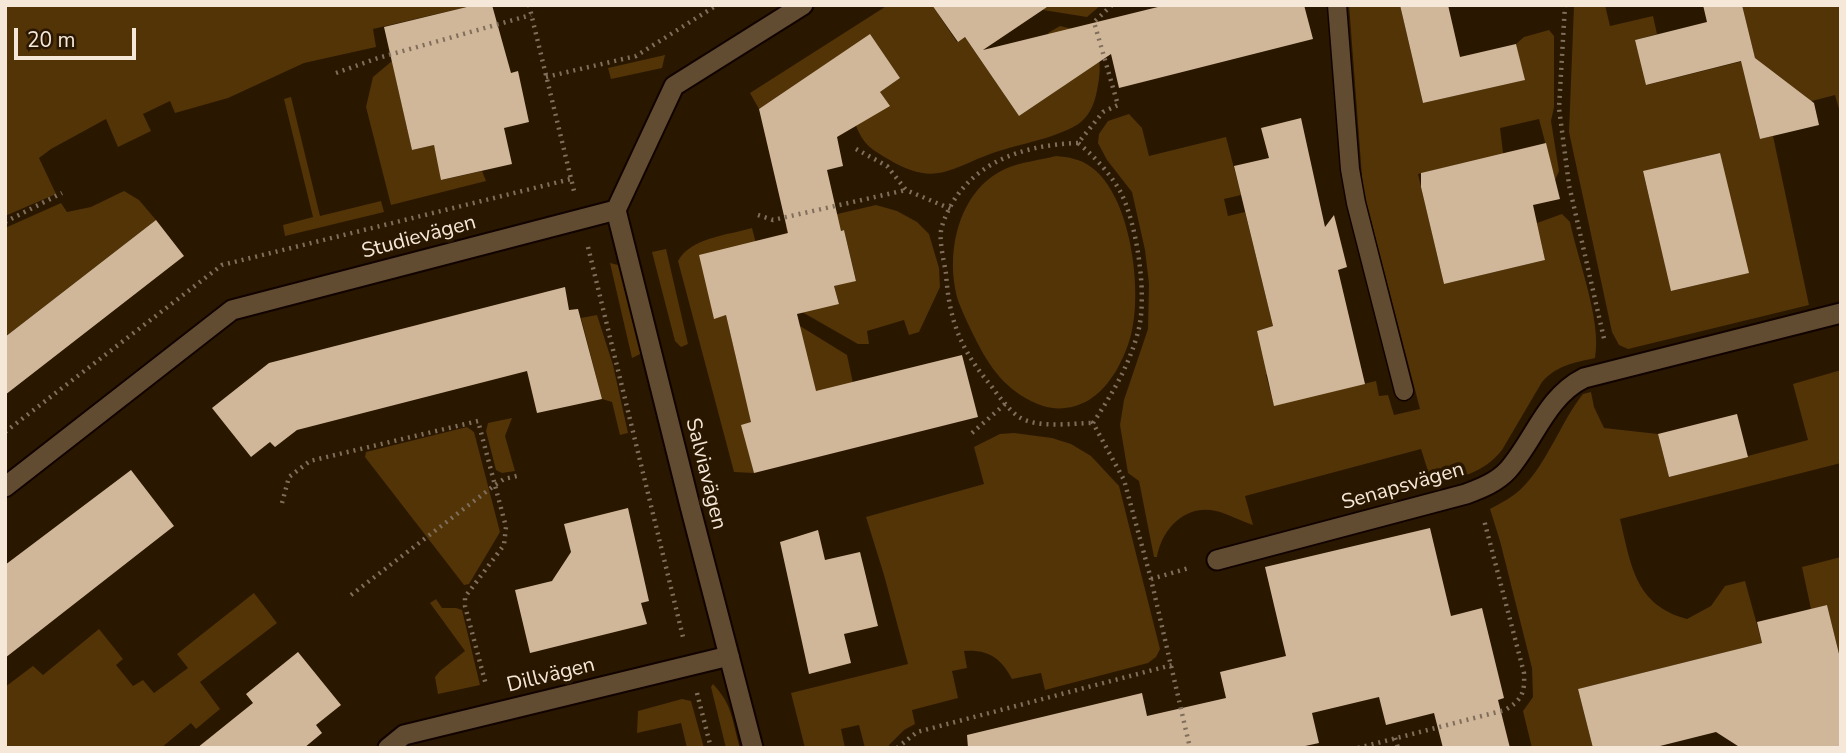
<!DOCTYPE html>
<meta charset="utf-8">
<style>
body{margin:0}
#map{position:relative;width:1846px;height:753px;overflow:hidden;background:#2a1700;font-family:"Nunito Sans",sans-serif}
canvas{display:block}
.frame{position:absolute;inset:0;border:7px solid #f5e8d9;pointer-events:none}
.scale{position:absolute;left:14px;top:28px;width:122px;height:32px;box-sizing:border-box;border:4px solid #f5e8d9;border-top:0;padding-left:9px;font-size:21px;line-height:24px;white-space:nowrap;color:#f5e8d9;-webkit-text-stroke:5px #2a1700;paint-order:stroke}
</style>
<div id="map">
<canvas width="1846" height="753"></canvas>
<div class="frame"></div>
<div class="scale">20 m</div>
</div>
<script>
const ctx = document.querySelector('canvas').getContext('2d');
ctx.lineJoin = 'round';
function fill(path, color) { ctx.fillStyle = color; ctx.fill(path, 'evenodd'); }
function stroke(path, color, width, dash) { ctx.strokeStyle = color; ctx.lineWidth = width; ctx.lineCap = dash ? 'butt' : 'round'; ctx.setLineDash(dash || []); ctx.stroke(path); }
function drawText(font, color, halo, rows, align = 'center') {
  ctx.font = font + ' "Nunito Sans",sans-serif'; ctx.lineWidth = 7; ctx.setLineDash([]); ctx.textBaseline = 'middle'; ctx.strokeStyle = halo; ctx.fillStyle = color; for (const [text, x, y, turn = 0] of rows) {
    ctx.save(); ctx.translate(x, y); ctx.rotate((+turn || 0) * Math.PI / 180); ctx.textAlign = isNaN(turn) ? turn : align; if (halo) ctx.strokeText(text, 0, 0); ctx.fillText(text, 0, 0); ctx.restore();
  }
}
fill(new Path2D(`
 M5,5H475L373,29L376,47L304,63L228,98L175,113L170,101L143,114L151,131L118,147L106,119L51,149L39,158L56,194L5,216Z
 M888,5H932L957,42L965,37L1019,116L1063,86L1065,57L1048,33L1060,26L1090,33C1099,52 1102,65 1098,85C1096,97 1093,110 1084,119C1070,135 1020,144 999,151C952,166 937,189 888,159C871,149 864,145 856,126L880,92L900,78L870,35L759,109L750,93Z
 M1050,5H1101L1087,17L1043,10Z
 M1349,5H1400L1423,103L1524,80L1516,44L1524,37L1549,30L1554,36V107L1551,121L1559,171L1555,180L1539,119L1500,128L1506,177L1464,163L1418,174L1444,284L1545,260L1537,223L1562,214L1570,222C1578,261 1602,321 1595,358C1574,363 1557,365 1542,382L1502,450C1483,474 1460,477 1432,484L1421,449L1245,496L1253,525C1240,521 1229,514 1216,511C1185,504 1162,529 1157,557H1154L1139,481L1128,473L1120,425L1124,400L1148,329L1149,284L1145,250L1132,192L1107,160L1098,143L1099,134L1108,121L1129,114L1142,128L1149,156L1226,137L1241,195L1224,199L1228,216L1245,212L1273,326L1257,331C1260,348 1272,358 1283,370L1266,375L1274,405L1376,381L1379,396L1388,395L1394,415L1420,409L1363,190Z
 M1574,5H1605L1610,26L1653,16L1657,34L1635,40L1647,85L1755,58L1742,5H1841V116L1835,95L1754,116L1760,139L1773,136L1809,305L1628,349L1619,345L1612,332L1569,132ZM1719,153L1748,273L1672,291L1643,172Z
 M665,55L662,68L611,79L608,68Z
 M392,61L412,150L434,145L442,180L482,171L486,181L391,205L366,107L373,77Z
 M291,97L320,216L381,201L384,212L285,236L283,225L313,217L284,99Z
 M1056,156C1068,157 1081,159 1091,167C1131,195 1143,291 1131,335C1124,360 1111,386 1089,400C1075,408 1059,411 1043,406C1011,395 992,372 977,342C971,330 964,316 959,303C944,257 957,191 1005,169C1021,162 1040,160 1056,156Z
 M124,191L139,200L156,220L5,337V228L61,203L67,212L91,207Z
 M876,205L897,211L917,222L929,234L939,268L940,287L919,332L909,335L904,320L867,331L869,344H858L802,312L839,303L834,286L856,280L844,230L789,243L786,226Z
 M752,228L758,251L715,318L726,315L745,395L800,326L847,355L856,397L742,425L754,473L734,472L678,261C690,238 728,235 752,228Z
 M666,249L688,344L681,347L675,341L652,252Z
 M610,263L622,266L642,353L632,358Z
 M597,315L613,365L628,433L620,435L612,402L602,399L581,318Z
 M1841,370V463L1620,519C1631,565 1635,605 1687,619L1711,606L1725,586L1745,581L1762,643L1578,689L1593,748H1532L1523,711L1533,697L1532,668L1500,541L1490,509C1501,503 1513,497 1522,488C1548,462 1560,423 1583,394L1591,392L1594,407L1604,428L1658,434L1669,477L1808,440L1793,384Z
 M512,418L505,436L515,471L502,473L496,470L486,431L488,423Z
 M467,427L474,432L500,532L469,584L464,585L365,457L366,452Z
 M1014,433L1052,438L1071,444L1091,456L1119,486L1160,649L1156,657L1148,663L1045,690L1041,673L1012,679C1001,658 988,649 964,651L967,668L952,671L958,698L912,710L915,724L904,730L889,745V748H865L859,725L841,729L845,748H805L791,693L908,664L884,575L866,517L984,484L974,447L1000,434Z
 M1841,557V662L1827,605L1811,609L1802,567Z
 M254,593L277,623L200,682L220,709L196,729L191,723L161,748H5V687L33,666L43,675L99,629L123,659L116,665L133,686L143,680L154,693L188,668L177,654Z
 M436,599L442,608H456L462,610L480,685L438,694L435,677L440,671L465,651L430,603Z
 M713,684C733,705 732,721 740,748H726L711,687Z
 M682,699L691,701L704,748H687L681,723L637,733L638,711Z`), '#523406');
fill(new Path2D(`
 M475,5H492L511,73L518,71L529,122L504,128L512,164L441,180L434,145L412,150L384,27Z
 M932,5H1050L983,50L1166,5H1304L1313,39L1119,88L1111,54L1019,116L965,37L958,42Z
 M1400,5H1448L1460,57L1516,44L1525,80L1423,103Z
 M1703,5H1742L1755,58L1814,103L1819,125L1760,139L1741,61L1646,85L1635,40L1707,22Z
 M870,34L900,78L880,92L890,106L837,137L843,166L827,170L841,231L844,230L856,281L834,286L839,304L797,314L816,391L962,355L978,417L754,473L741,425L751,422L726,315L714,319L699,255L788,233L759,109Z
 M1301,118L1325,227L1334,215L1347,267L1338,270L1365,384L1274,406L1257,331L1273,326L1234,166L1269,158L1261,128Z
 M1546,143L1560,199L1533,205L1545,260L1444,284L1421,187V173Z
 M1720,153L1749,273L1671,291L1643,171Z
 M156,220L184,256L5,395V337Z
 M565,287L569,310L578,309L602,399L537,413L527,371L297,430L275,447L270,442L251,457L212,408L269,363Z
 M1737,414L1748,457L1669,477L1658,434Z
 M131,470L174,526L5,658V565Z
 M628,508L649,601L641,603L647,624L530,653L515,590L552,581L571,552L564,524Z
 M1430,528L1451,616L1482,608L1504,698L1498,700L1510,748H1443L1434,713L1386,725L1379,697L1312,713L1319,743L1296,748H968L967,735L1142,693L1147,716L1226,698L1220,672L1286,656L1265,567Z
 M818,530L825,560L860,552L878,626L844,634L851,663L809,674L780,542Z
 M1827,605L1841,662V748H1741L1716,732L1652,748H1593L1578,689L1762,643L1757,622Z
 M298,652L341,705L316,725L322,733L304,748H197L253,703L246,694Z`), '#d0b79a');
const service = new Path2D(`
 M1337,5L1350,169L1356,203L1404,391`);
const minor = new Path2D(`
 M1217,560L1466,494C1482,488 1497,482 1508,470C1535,439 1546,397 1584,378L1841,313
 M388,748L404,735L729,656`);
const tertiary = new Path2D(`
 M616,210L690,506L753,748
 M616,210L674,86L803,5
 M5,487L232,310L616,210`);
stroke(service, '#110300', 21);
stroke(minor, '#110300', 23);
stroke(tertiary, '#110300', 23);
stroke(new Path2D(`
 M529,5L574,191
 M1112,5L1094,22L1118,105L1103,112L1078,143C1094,156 1109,172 1120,191C1137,223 1148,297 1138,332C1129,366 1112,394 1093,423L1124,480L1151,579L1190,748
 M1565,5L1559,108L1569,185L1605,343
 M336,73L378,58L531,15
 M546,77L636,56L717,5
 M1078,143C1019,145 962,165 942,226C938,239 944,260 946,274C949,316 958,344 984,377C995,390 1005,407 1019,417C1038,429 1072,423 1093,423
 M856,149L887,166L906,190L951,209
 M758,215L773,220L906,190
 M5,222L62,193
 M588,247L683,637
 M5,432L222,265L571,179
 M972,433L1005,404
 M282,503L289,477L310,461L478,421L506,527L504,545L465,597V606L486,685
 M1151,579L1189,568
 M351,595L495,485L504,479L521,475
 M697,693L711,748
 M1395,738L1398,748
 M897,748L917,732L1172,665
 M1358,748L1505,710C1522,700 1525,693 1524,673L1484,520`), '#7f6e5b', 4.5, [2, 5]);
stroke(service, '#614b31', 18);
stroke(minor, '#614b31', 19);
stroke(tertiary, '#614b31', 19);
drawText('21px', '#f5e8d9', '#2a1700', [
 ["Studievägen",419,238,-15],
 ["Salviavägen",705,474,76],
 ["Senapsvägen",1403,487,-16],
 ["Dillvägen",551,676,-14]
]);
</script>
